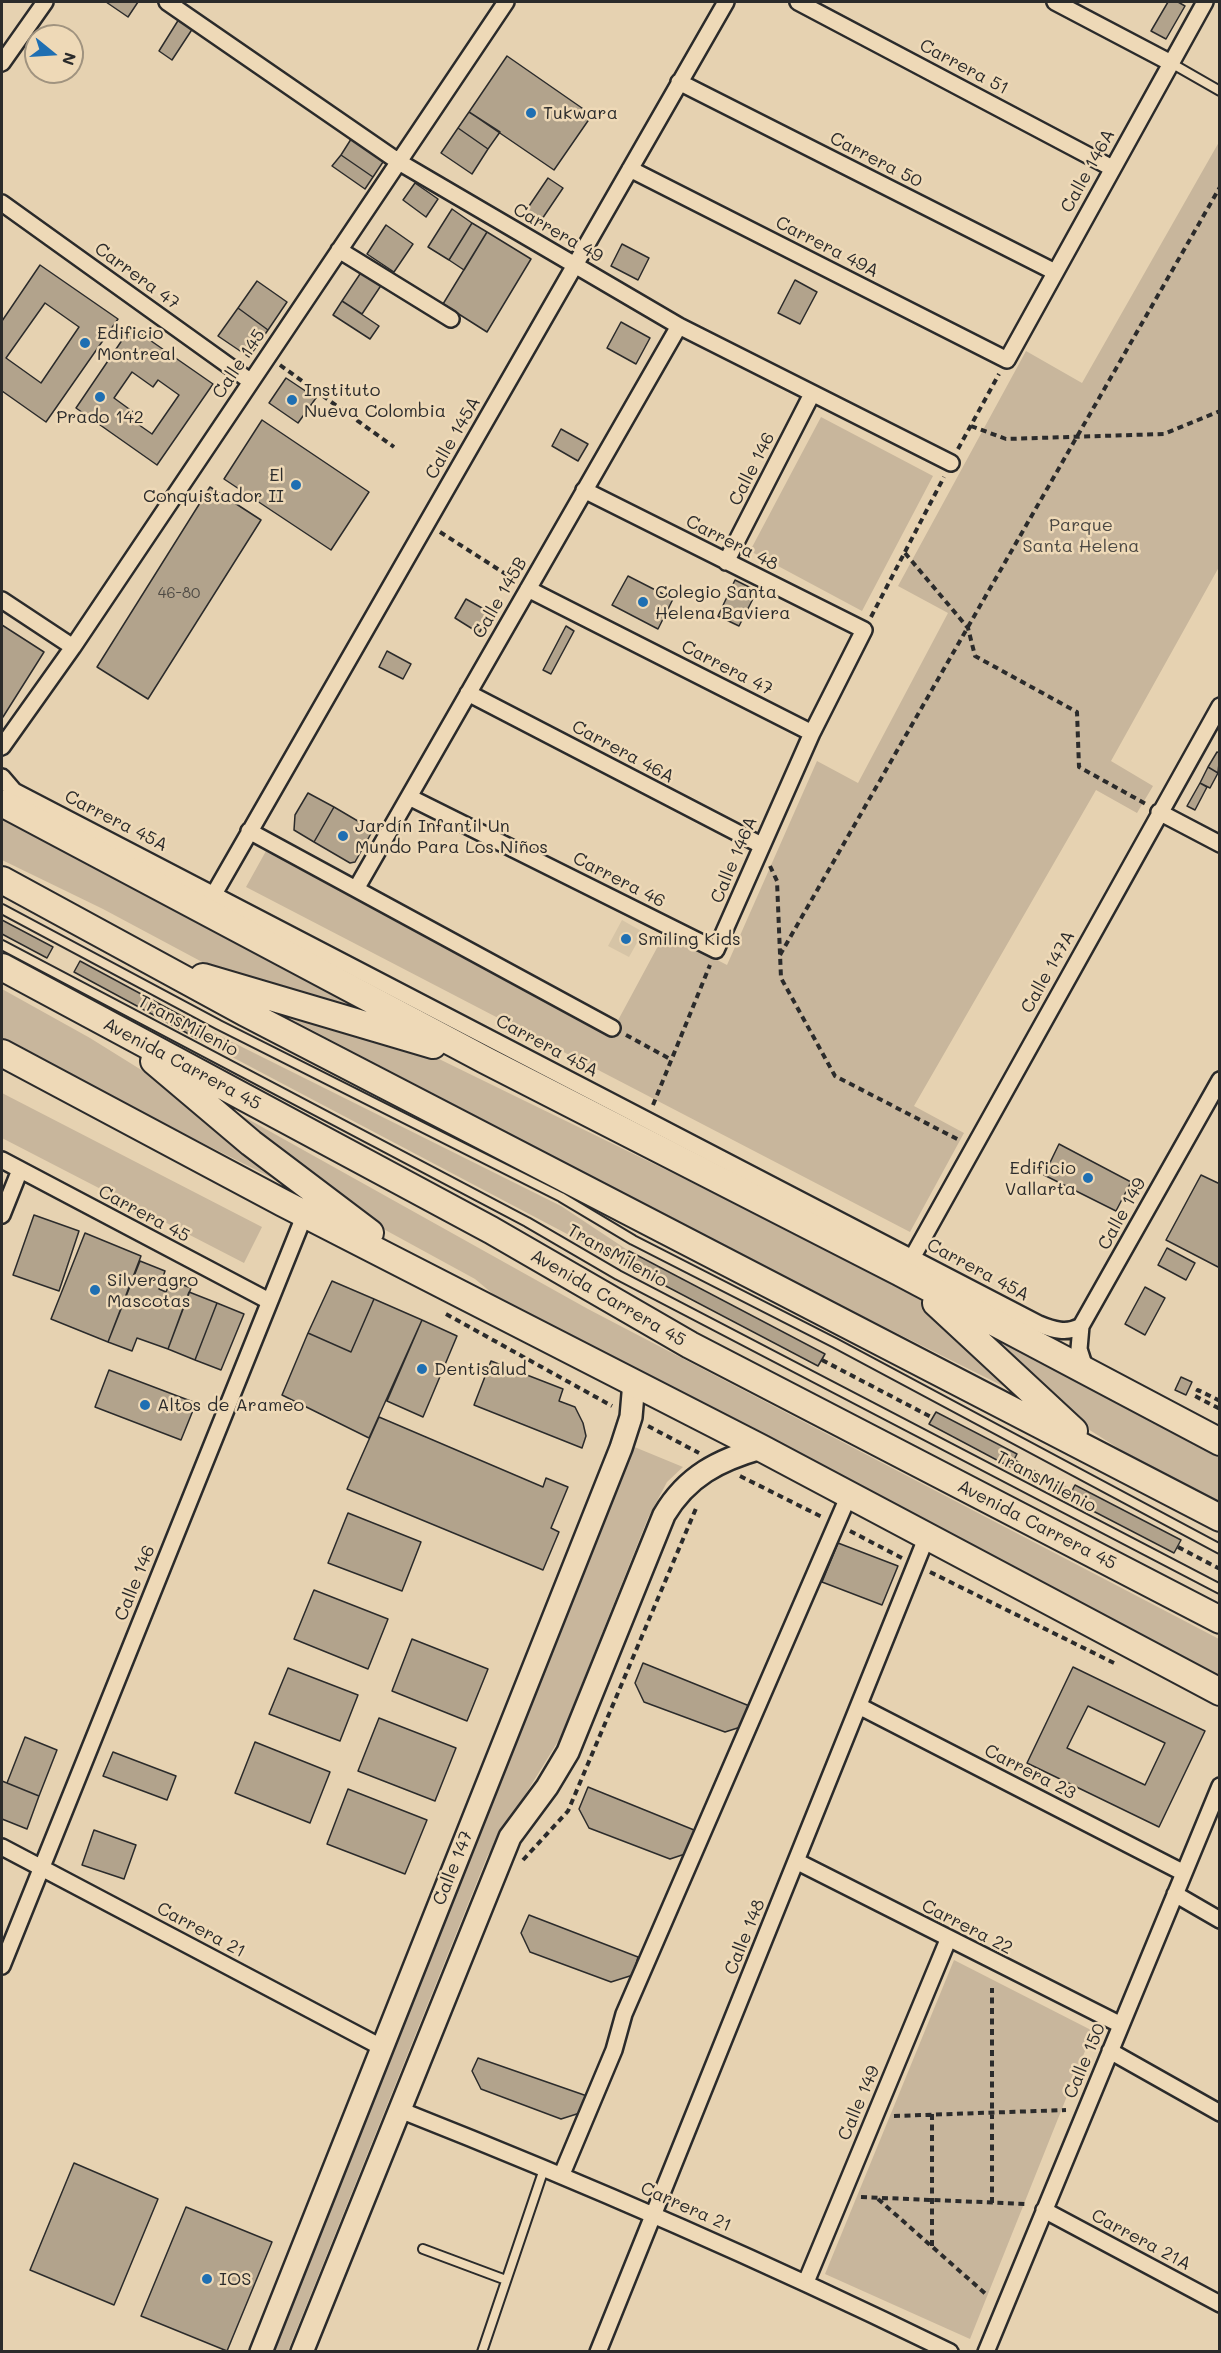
<!DOCTYPE html>
<meta charset="utf-8">
<style>
body{margin:0}
#map{position:relative;width:1221px;height:2353px;overflow:hidden;background:#e6d2b1;font-family:Mali,sans-serif}
canvas{display:block}
.frame{position:absolute;inset:0;border:3px solid #2b2b2b;pointer-events:none}
.north{position:absolute;left:24px;top:24px;width:60px;height:60px;box-sizing:border-box;background:#eed9b7;border:2px solid #a0937f;border-radius:50%;rotate:108deg;font-size:16px;font-weight:700;line-height:24px;text-align:center;color:#2b2b2b}
.north::after{content:'';display:block;margin:auto;width:21px;height:27px;background:#1f6fb2;clip-path:polygon(50% 0,100% 100%,50% 72%,0 100%)}
</style>
<div id="map">
<canvas width="1221" height="2353"></canvas>
<div class="frame"></div>
<div class="north">N</div>
</div>
<script>
const ctx = document.querySelector('canvas').getContext('2d');
ctx.lineJoin = 'round';
function fill(path, color) { ctx.fillStyle = color; ctx.fill(path, 'evenodd'); }
function stroke(path, color, width, dash) { ctx.strokeStyle = color; ctx.lineWidth = width; ctx.lineCap = dash ? 'butt' : 'round'; ctx.setLineDash(dash || []); ctx.stroke(path); }
function drawText(font, color, halo, rows, align = 'center') {
  ctx.font = font + ' Mali,sans-serif'; ctx.lineWidth = 5; ctx.setLineDash([]); ctx.textBaseline = 'middle'; ctx.strokeStyle = halo; ctx.fillStyle = color; for (const [text, x, y, turn = 0] of rows) {
    ctx.save(); ctx.translate(x, y); ctx.rotate((+turn || 0) * Math.PI / 180); ctx.textAlign = isNaN(turn) ? turn : align; if (halo) ctx.strokeText(text, 0, 0); ctx.fillText(text, 0, 0); ctx.restore();
  }
}
fill(new Path2D(`
 M622,920L643,932L629,957L608,946Z`), '#d6c4a6');
fill(new Path2D(`
 M1219,142V567L1111,761L1153,786L1137,813L1096,790L914,1106L964,1133L910,1232L246,887L266,851L609,1037L665,933L727,965L817,761L858,783L948,613L898,586L1026,351L1082,383Z
 M821,417L933,476L862,611L750,551Z
 M2,816L393,1024L219,971L103,909L2,860Z
 M2,989L90,1038L180,1094L282,1183L2,1042Z
 M274,1010L437,1058L906,1287L1021,1395L770,1270Z
 M204,1028L561,1206L629,1251L622,1263L198,1039Z
 M2,1093L262,1227L244,1263L2,1138Z
 M237,1113L588,1309L1219,1639V1680L511,1309L475,1279L378,1226L306,1176Z
 M968,1320L1219,1454V1505L1151,1469L1077,1422Z
 M632,1446L683,1467L667,1482L648,1518L560,1738L487,1857L288,2351L274,2352Z
 M954,1960L1093,2031L970,2339L825,2274Z`), '#c8b69c');
const building = new Path2D(`
 M106,2H138L128,17Z
 M1168,2H1178L1185,6L1166,39L1151,31Z
 M179,19L193,28L172,60L159,51Z
 M507,56L592,115L554,170L469,112Z
 M469,112L500,132L488,149L458,128Z
 M458,128L488,149L472,174L441,153Z
 M353,136L385,159L373,177L341,155Z
 M341,155L373,177L365,189L332,166Z
 M548,178L563,188L540,222L525,212Z
 M415,183L438,199L426,217L403,200Z
 M452,209L472,223L449,260L428,247Z
 M472,223L487,232L464,270L449,260Z
 M386,225L413,244L394,272L367,254Z
 M487,232L531,259L487,332L443,304Z
 M622,244L649,258L638,280L611,266Z
 M40,265L118,319L46,422L2,391V321ZM45,303L79,327L41,383L6,358Z
 M362,271L382,284L362,314L342,301Z
 M795,280L817,292L800,324L778,313Z
 M257,281L287,302L268,330L238,308Z
 M342,301L379,326L370,339L333,315Z
 M238,308L268,330L249,357L218,336Z
 M621,322L650,338L636,364L607,348Z
 M131,327L213,384L157,465L76,408ZM132,372L153,387L158,380L179,395L152,434L132,420L136,414L114,398Z
 M286,378L316,398L298,423L269,403Z
 M262,420L369,492L331,550L224,479Z
 M561,429L588,444L578,461L552,446Z
 M210,487L261,520L148,699L97,667Z
 M628,576L673,599L658,629L612,605Z
 M735,580L757,591L739,626L718,616Z
 M466,599L491,613L479,633L455,618Z
 M2,625L44,652L3,717H2Z
 M566,626L574,631L551,674L543,670Z
 M387,651L411,664L403,679L379,667Z
 M1217,752L1220,753L1218,773L1208,767Z
 M1208,767L1218,773L1210,788L1200,783Z
 M1200,783L1207,787L1195,810L1187,806Z
 M308,793L334,807L314,842L294,830L295,815Z
 M334,807L373,830L355,862L350,863L314,842Z
 M2,920L53,947L47,958L2,934Z
 M80,961L204,1028L198,1039L74,972Z
 M1059,1144L1131,1182L1116,1211L1044,1175Z
 M1201,1175L1220,1184V1268L1166,1240Z
 M34,1215L79,1231L59,1291L13,1275Z
 M85,1233L141,1256L108,1342L51,1319Z
 M1167,1248L1195,1263L1186,1280L1158,1265Z
 M629,1251L825,1354L818,1366L622,1263Z
 M140,1261L165,1271L159,1289L166,1292L171,1280L191,1288L168,1349L137,1338L132,1351L108,1342Z
 M332,1281L374,1299L351,1352L308,1333Z
 M1145,1287L1165,1298L1145,1335L1125,1324Z
 M189,1292L217,1303L195,1360L168,1349Z
 M374,1299L422,1320L369,1438L282,1395L308,1333L351,1352Z
 M217,1303L244,1314L221,1370L195,1360Z
 M422,1320L457,1336L423,1417L387,1401Z
 M491,1361L563,1389L559,1401L575,1407L583,1423L586,1436L582,1448L474,1405Z
 M109,1370L196,1403L181,1440L95,1407Z
 M1181,1377L1192,1382L1186,1395L1175,1390Z
 M936,1412L1017,1454L1010,1467L929,1424Z
 M379,1417L543,1487L546,1478L568,1487L551,1528L559,1532L543,1570L347,1489Z
 M1075,1485L1181,1540L1174,1553L1068,1498Z
 M348,1513L421,1542L402,1591L328,1563Z
 M838,1543L898,1566L882,1605L822,1582Z
 M314,1590L388,1619L368,1669L294,1639Z
 M412,1639L488,1669L467,1721L392,1691Z
 M643,1663L752,1707L747,1725L725,1732L644,1702L635,1683Z
 M1073,1667L1205,1731L1159,1827L1027,1763ZM1088,1706L1165,1743L1145,1785L1067,1748Z
 M288,1668L358,1695L340,1741L269,1714Z
 M379,1718L456,1748L435,1801L358,1771Z
 M25,1737L57,1750L39,1796L7,1783Z
 M255,1742L330,1772L310,1823L235,1793Z
 M113,1752L176,1776L167,1800L103,1776Z
 M2,1781L39,1796L27,1829L2,1819Z
 M588,1787L699,1832L694,1851L670,1859L589,1828L579,1809Z
 M348,1789L427,1820L405,1874L327,1844Z
 M94,1830L136,1845L124,1879L82,1865Z
 M529,1915L638,1957L633,1975L611,1982L530,1952L521,1933Z
 M478,2058L587,2096L583,2112L561,2119L481,2089L472,2071Z
 M74,2163L158,2199L114,2305L30,2270Z
 M186,2207L272,2242L227,2351L141,2316Z`);
fill(building, '#b2a38c');
stroke(building, '#2b2b2b', 1.5);
const service = new Path2D(`
 M1171,63L1220,91
 M2,909L219,1025L561,1197L633,1240L835,1343L1220,1549
 M2,945L527,1222L618,1275L1220,1589
 M423,2249L506,2280
 M482,2352L544,2169`);
const minor = new Path2D(`
 M167,2L399,162L679,326L951,463
 M798,2L1112,168
 M1055,2L1171,63
 M2,63L45,2
 M679,82L1055,272
 M630,169L1007,360L1205,2
 M2,203L250,381
 M339,250L451,319
 M726,562L812,394
 M528,589L812,733
 M2,600L73,647
 M468,693L761,845
 M2,747L73,647L506,2
 M2,777L14,791L1039,1324C1053,1330 1067,1334 1081,1326
 M409,797L716,950L812,733L864,630L584,490
 M1159,812L1220,844
 M249,831L612,1028
 M356,889L679,326
 M214,894L726,2
 M2,1160L269,1301
 M2,1215L20,1170
 M912,1258L1220,706
 M1086,1371L1079,1349L1081,1326L1220,1080
 M859,1706L1184,1873
 M2,1847L381,2047
 M796,1861L1121,2025
 M1175,1894L1220,1920
 M2,1966L305,1214
 M1110,2051L1220,2113
 M400,2110C587,2184 770,2264 950,2352
 M562,2174L614,2050L624,2014L849,1495
 M1044,2210L1220,2304
 M806,2282L948,1940
 M598,2352L927,1536
 M986,2352L1220,1786`);
const secondary = new Path2D(`
 M261,2352L621,1448L631,1417L634,1382
 M302,2352L510,1837L547,1787L568,1752L664,1515C687,1476 719,1460 761,1448`);
const trunk = new Path2D(`
 M2,803L485,1060L899,1272L1220,1442
 M2,880L246,1013L1220,1518
 M2,967L491,1230L690,1345L1220,1620
 M203,977L433,1045
 M2,1053L283,1203L761,1448L1220,1692
 M154,1061L251,1143L370,1233
 M936,1303L1074,1431`);
stroke(service, '#2b2b2b', 12);
stroke(minor, '#2b2b2b', 20);
stroke(secondary, '#2b2b2b', 26);
stroke(trunk, '#2b2b2b', 30);
stroke(new Path2D(`
 M280,365L394,447
 M971,426L1006,439L1164,434L1220,411
 M958,449L999,374
 M440,532L515,580
 M905,553L968,628L975,656L1077,712L1079,767L1146,804
 M871,617L944,477
 M770,866L777,881L781,978L835,1076L959,1140
 M780,955L1220,187
 M626,1035L672,1060
 M653,1105L710,965
 M446,1314L612,1406
 M822,1360L933,1418
 M1220,1401L1198,1390L1195,1396L1220,1409
 M648,1426L699,1453
 M1014,1461L1071,1492
 M740,1476L822,1517
 M850,1531L902,1558
 M1178,1547L1220,1569
 M930,1572L1114,1663
 M523,1860L568,1811L697,1506
 M894,2116L1066,2110
 M861,2197L1027,2204
 M878,2199L988,2296
 M992,2203V1988
 M932,2246V2114`), '#2b2b2b', 4, [6, 4.5]);
stroke(service, '#eed9b7', 8);
stroke(minor, '#eed9b7', 15);
stroke(secondary, '#eed9b7', 21);
stroke(trunk, '#eed9b7', 26);
for (const [x, y, r, color] of [
 [531,113,6,"#1f6fb2"],
 [85,343,6,"#1f6fb2"],
 [100,397,6,"#1f6fb2"],
 [292,400,6,"#1f6fb2"],
 [296,485,6,"#1f6fb2"],
 [643,602,6,"#1f6fb2"],
 [343,836,6,"#1f6fb2"],
 [626,939,6,"#1f6fb2"],
 [1088,1178,6,"#1f6fb2"],
 [95,1290,6,"#1f6fb2"],
 [422,1369,6,"#1f6fb2"],
 [145,1405,6,"#1f6fb2"],
 [207,2279,6,"#1f6fb2"]
]) { const dot = new Path2D(); dot.arc(x, y, r, 0, 2 * Math.PI); ctx.fillStyle = color; ctx.fill(dot); stroke(dot, '#eed9b7', 2); }
drawText('15px', '#4d4943', null, [
 ["46-80",179,593]
]);
drawText('18px', '#2b2b2b', '#eed9b7', [
 ["Carrera 51",964,67,28],
 ["Carrera 50",876,160,27],
 ["Calle 146A",1088,171,-61],
 ["Carrera 49",558,233,30],
 ["Carrera 49A",827,247,27],
 ["Carrera 47",137,276,36],
 ["Calle 145",239,364,-56],
 ["Calle 145A",453,438,-60],
 ["Calle 146",752,469,-63],
 ["Carrera 48",732,543,27],
 ["Calle 145B",500,598,-60],
 ["Carrera 47",727,668,27],
 ["Carrera 46A",623,752,28],
 ["Carrera 45A",116,821,27],
 ["Calle 146A",734,860,-67],
 ["Carrera 46",619,880,27],
 ["Calle 147A",1048,972,-61],
 ["TransMilenio",188,1026,28],
 ["Carrera 45A",547,1046,28],
 ["Avenida Carrera 45",182,1064,28],
 ["Carrera 45",144,1214,28],
 ["Calle 149",1122,1214,-61],
 ["TransMilenio",617,1256,29],
 ["Carrera 45A",978,1270,28],
 ["Avenida Carrera 45",608,1298,30],
 ["TransMilenio",1046,1482,28],
 ["Avenida Carrera 45",1037,1525,27],
 ["Calle 146",135,1583,-68],
 ["Carrera 23",1030,1772,27],
 ["Calle 147",453,1868,-68],
 ["Carrera 22",967,1927,27],
 ["Carrera 21",201,1930,28],
 ["Calle 148",745,1937,-68],
 ["Calle 150",1085,2061,-67],
 ["Calle 149",859,2103,-67],
 ["Carrera 21",686,2207,24],
 ["Carrera 21A",1141,2240,28]
]);
drawText('18px', '#2b2b2b', '#eed9b7', [
 ["Tukwara",543,113],
 ["Edificio",97,333],
 ["Montreal",97,354],
 ["Instituto",304,390],
 ["Nueva Colombia",304,411],
 ["Prado 142",100,417,"center"],
 ["El",284,475,"right"],
 ["Conquistador II",284,496,"right"],
 ["Colegio Santa",655,592],
 ["Helena Baviera",655,613],
 ["Jardín Infantil Un",355,826],
 ["Mundo Para Los Niños",355,847],
 ["Smiling Kids",638,939],
 ["Edificio",1076,1168,"right"],
 ["Vallarta",1076,1189,"right"],
 ["Silveragro",107,1280],
 ["Mascotas",107,1301],
 ["Dentisalud",434,1369],
 ["Altos de Arameo",157,1405],
 ["IOS",219,2279]
], 'left');
drawText('18px', '#4a4742', '#eed9b7', [
 ["Parque",1081,525],
 ["Santa Helena",1081,546]
]);
</script>
